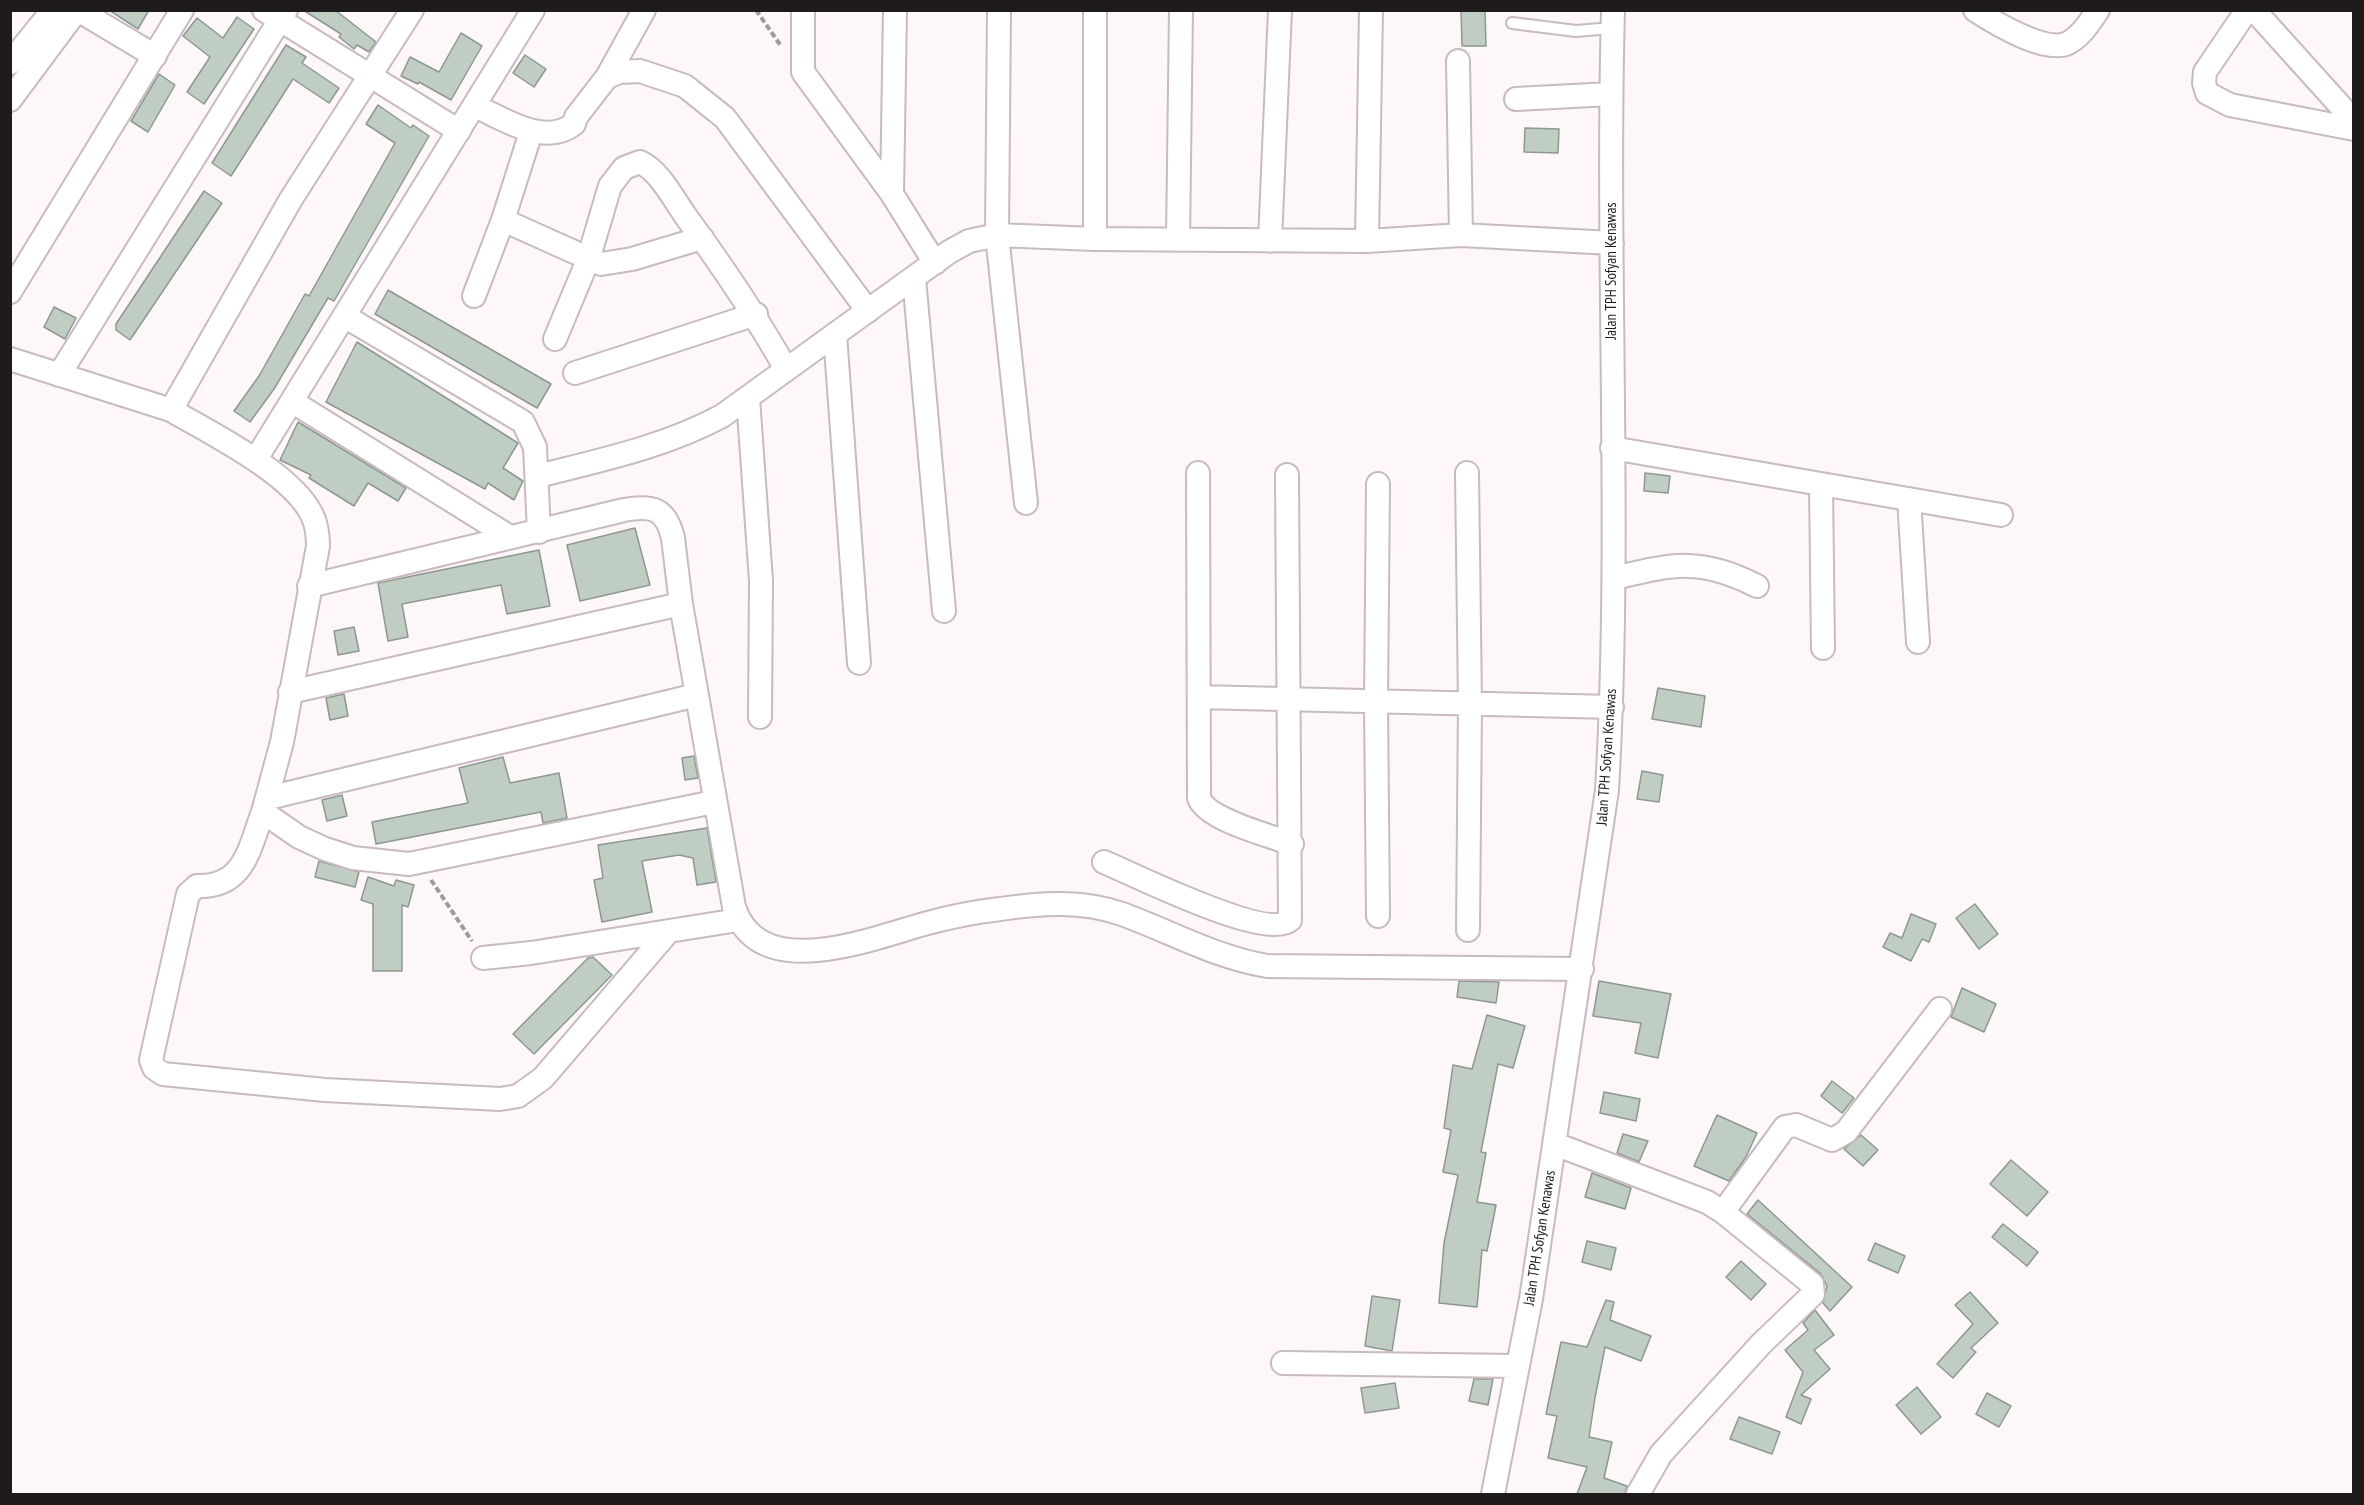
<!DOCTYPE html>
<style>
body{margin:0}
#map{position:relative;width:2364px;height:1505px;overflow:hidden;background:#fdf7fa;font-family:"PT Sans Narrow",sans-serif}
canvas{display:block}
.frame{position:absolute;inset:0;border:12px solid #1f1a1c;pointer-events:none}
</style>
<div id="map">
<canvas width="2364" height="1505"></canvas>
<div class="frame"></div>
</div>
<script>
const ctx = document.querySelector('canvas').getContext('2d');
ctx.lineJoin = 'round';
function fill(path, color) { ctx.fillStyle = color; ctx.fill(path, 'evenodd'); }
function stroke(path, color, width, dash) { ctx.strokeStyle = color; ctx.lineWidth = width; ctx.lineCap = dash ? 'butt' : 'round'; ctx.setLineDash(dash || []); ctx.stroke(path); }
function drawText(font, color, halo, rows, align = 'center') {
  ctx.font = font + ' "PT Sans Narrow",sans-serif'; ctx.lineWidth = 4.5; ctx.setLineDash([]); ctx.textBaseline = 'middle'; ctx.strokeStyle = halo; ctx.fillStyle = color; for (const [text, x, y, turn = 0] of rows) {
    ctx.save(); ctx.translate(x, y); ctx.rotate((+turn || 0) * Math.PI / 180); ctx.textAlign = isNaN(turn) ? turn : align; if (halo) ctx.strokeText(text, 0, 0); ctx.fillText(text, 0, 0); ctx.restore();
  }
}
const building = new Path2D(`
 M109,10H149L138,29Z
 M303,10H335L376,42L369,52L357,45L354,49L339,37L341,34Z
 M1461,10H1485L1486,46H1462Z
 M237,17L254,29L204,104L187,92L210,57L183,36L197,18L223,38Z
 M461,33L482,46L451,100L419,82L418,84L401,76L410,57L439,72Z
 M286,45L306,57L302,63L339,88L329,103L293,79L231,176L212,163Z
 M525,55L546,69L534,87L513,73Z
 M159,74L175,85L148,132L131,121Z
 M378,105L411,128L413,125L429,136L334,301L328,298L274,389L250,422L234,411L259,376L305,294L309,296L395,143L366,124Z
 M1525,128L1559,129L1558,153L1524,152Z
 M204,191L222,203L130,340L116,330V324Z
 M388,290L551,384L537,408L375,314Z
 M54,307L76,318L65,339L44,327Z
 M357,342L518,443L503,468L523,481L514,500L488,483L485,489L326,402Z
 M298,422L406,488L398,501L368,483L354,506L309,478L311,475L280,460Z
 M1645,473L1670,476L1668,493L1644,491Z
 M635,528L650,585L580,601L567,545Z
 M539,550L550,606L507,614L501,585L402,604L408,637L388,641L378,583Z
 M354,627L359,651L338,655L334,631Z
 M1658,688L1705,696L1701,727L1652,719Z
 M344,694L348,716L330,720L326,698Z
 M694,756L698,778L685,780L682,758Z
 M503,757L510,783L559,773L567,818L543,823L541,812L376,844L372,822L468,803L459,768Z
 M1642,771L1663,775L1659,802L1637,799Z
 M342,795L347,816L327,821L322,800Z
 M707,828L716,882L697,885L693,858L679,855L642,861L652,912L602,922L594,880L603,878L598,845Z
 M319,861L359,872L355,887L315,877Z
 M368,877L394,886L396,880L414,885L408,907L402,905V971H373V904L361,900Z
 M1975,904L1998,934L1979,949L1956,918Z
 M1911,914L1936,924L1929,942L1922,939L1911,961L1883,947L1890,933L1902,938Z
 M593,957L612,975L534,1054L513,1034L588,958Z
 M1459,981L1499,982L1496,1003L1457,997Z
 M1599,981L1671,994L1658,1058L1635,1053L1641,1023L1593,1016Z
 M1962,988L1996,1004L1984,1032L1951,1017Z
 M1487,1015L1525,1026L1513,1068L1498,1064L1481,1152L1486,1153L1477,1202L1496,1205L1487,1251L1482,1250L1477,1307L1439,1303L1444,1243L1458,1175L1443,1172L1451,1130L1444,1128L1453,1065L1472,1069Z
 M1832,1081L1854,1098L1842,1113L1821,1096Z
 M1604,1092L1640,1099L1636,1121L1600,1113Z
 M1717,1115L1757,1133L1746,1157L1729,1181L1694,1166Z
 M1623,1134L1648,1141L1639,1162L1617,1153Z
 M1861,1135L1878,1150L1863,1166L1844,1149Z
 M2011,1160L2048,1192L2027,1216L1990,1184Z
 M1592,1173L1631,1188L1625,1209L1585,1197Z
 M1758,1200L1852,1287L1830,1311L1823,1303L1827,1286L1821,1274L1747,1214Z
 M2003,1224L2038,1252L2027,1266L1992,1237Z
 M1587,1241L1616,1248L1611,1270L1582,1262Z
 M1875,1243L1905,1256L1898,1273L1868,1260Z
 M1741,1261L1766,1284L1751,1300L1726,1277Z
 M1970,1292L1998,1323L1971,1348L1976,1352L1953,1378L1937,1364L1973,1324L1955,1305Z
 M1372,1296L1400,1300L1392,1351L1365,1346Z
 M1606,1300L1614,1302L1610,1320L1651,1336L1641,1361L1605,1347L1595,1398L1589,1437L1612,1442L1604,1478L1627,1486L1625,1494H1577L1587,1467L1548,1458L1557,1416L1546,1414L1561,1342L1587,1347Z
 M1815,1310L1834,1335L1814,1350L1830,1369L1801,1395L1811,1399L1801,1424L1786,1417L1803,1372L1785,1350L1808,1330L1803,1323Z
 M1474,1379H1493L1488,1405L1469,1401Z
 M1395,1383L1399,1408L1365,1413L1361,1388Z
 M1917,1387L1941,1417L1921,1434L1896,1405Z
 M1987,1393L2011,1406L1999,1427L1976,1414Z
 M1739,1417L1780,1432L1772,1454L1730,1439Z`);
fill(building, '#c0cdc3');
stroke(building, '#8d988f', 1.5);
const lane = new Path2D(`
 M1512,23L1576,31L1612,28`);
const street = new Path2D(`
 M78,10L155,56
 M264,10L459,131
 M412,10L291,199L171,410C210,433 292,473 312,515C317,525 318,535 318,546L282,742L263,812L299,837L325,849L353,858L409,864L714,802
 M803,10V72L892,194L935,263
 M999,10L997,235L1026,503
 M1095,10V239
 M1975,10C1995,23 2043,52 2066,44C2080,38 2090,22 2098,10
 M2247,10L2205,72L2204,83L2207,93L2230,105L2354,129
 M2254,10L2354,121
 M1458,61L1461,235
 M10,63L53,10
 M607,77L644,10
 M1516,99L1611,94
 M10,100L77,10
 M475,106C504,119 544,147 574,124L576,117L607,77L619,72L640,71L685,86L725,118L868,311
 M892,194L895,10
 M503,220L601,264L632,259L702,238
 M1178,240L1181,10
 M1270,241L1280,10
 M1367,241L1371,10
 M914,278L944,611
 M10,292L182,10
 M474,296L503,220L531,132
 M346,317L523,422L535,447L539,532
 M835,334L859,663
 M555,339L588,260L610,186L624,168L640,162C660,171 674,200 687,218C723,267 756,316 786,369
 M10,359L171,410
 M575,373L756,314
 M59,375L286,10
 M748,398L761,581L760,717
 M293,402L510,537
 M1612,448L2001,515
 M256,459L533,10
 M1198,473L1199,798C1207,820 1269,835 1292,844
 M1467,473L1470,704L1468,930
 M538,476C601,460 664,447 722,416L949,252L969,241L997,235L1095,239L1367,241L1461,235L1612,243
 M1378,484L1376,702L1378,916
 M1821,485L1823,648
 M1909,499L1918,642
 M1614,578C1673,564 1701,557 1757,586
 M309,586L624,510C652,505 666,508 673,538L681,604L734,907C759,984 870,939 924,924C949,917 975,912 1000,909C1041,903 1082,900 1122,914C1171,932 1215,957 1267,966L1582,969
 M290,692L681,604
 M1199,697L1612,707
 M268,798L697,695
 M263,812C249,849 244,888 197,886L188,894L151,1060L154,1068L163,1074L325,1090L500,1099L518,1096L543,1078L668,932
 M1104,862C1135,875 1266,941 1290,920L1287,475
 M483,958L531,953L738,920
 M1555,1144L1707,1202L1723,1212L1785,1127L1796,1125L1832,1140L1846,1132L1940,1009
 M1283,1363L1518,1366
 M1493,1494L1531,1299L1607,790C1622,531 1606,270 1613,10
 M1638,1494L1661,1454L1761,1344L1813,1294L1812,1284L1723,1212`);
stroke(lane, '#c8bac0', 14);
stroke(street, '#c8bac0', 26);
stroke(new Path2D(`
 M756,10L781,46
 M431,880L472,941`), '#a09a9d', 4, [6, 3]);
stroke(lane, '#fff', 10);
stroke(street, '#fff', 22);
drawText('15px', '#1f1a1c', '#fff', [
 ["Jalan TPH Sofyan Kenawas",1612,271,-90],
 ["Jalan TPH Sofyan Kenawas",1607,757,-86],
 ["Jalan TPH Sofyan Kenawas",1540,1238,-81]
]);
</script>
